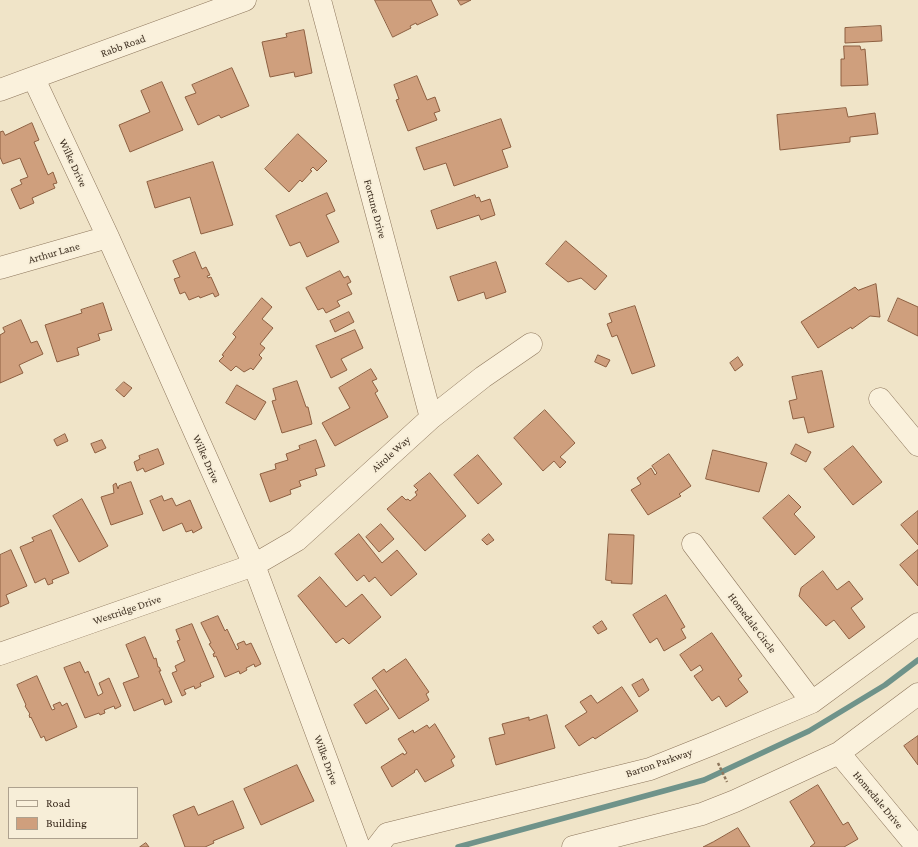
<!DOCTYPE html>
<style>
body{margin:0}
#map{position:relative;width:918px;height:847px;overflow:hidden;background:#f0e4c8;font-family:"Crimson Pro",serif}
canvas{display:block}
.legend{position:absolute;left:8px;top:787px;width:130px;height:52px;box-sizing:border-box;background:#f7eed8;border:1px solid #ada18e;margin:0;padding:5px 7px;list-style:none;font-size:12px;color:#3d2e20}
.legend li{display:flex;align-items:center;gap:8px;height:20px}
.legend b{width:20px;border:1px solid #ada18e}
</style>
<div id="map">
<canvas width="918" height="847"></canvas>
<ul class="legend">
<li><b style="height:5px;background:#faf1dc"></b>Road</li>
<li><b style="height:11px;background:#cf9f7d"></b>Building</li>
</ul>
</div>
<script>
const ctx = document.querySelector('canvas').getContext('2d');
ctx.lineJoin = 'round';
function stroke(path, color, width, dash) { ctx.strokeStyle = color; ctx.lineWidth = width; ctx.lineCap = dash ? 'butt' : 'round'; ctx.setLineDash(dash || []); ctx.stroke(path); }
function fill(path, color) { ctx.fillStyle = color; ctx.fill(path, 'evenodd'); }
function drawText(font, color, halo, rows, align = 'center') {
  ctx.font = font + ' "Crimson Pro",serif'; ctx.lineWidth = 3.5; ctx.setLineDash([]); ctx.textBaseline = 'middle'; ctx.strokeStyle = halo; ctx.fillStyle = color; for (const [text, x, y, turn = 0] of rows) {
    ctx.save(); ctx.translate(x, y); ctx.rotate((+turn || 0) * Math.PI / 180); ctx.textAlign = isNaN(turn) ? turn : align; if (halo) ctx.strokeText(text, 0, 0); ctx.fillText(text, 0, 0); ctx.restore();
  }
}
stroke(new Path2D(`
 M458,847L704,780L809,731L885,685L918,660`), '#6f938a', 5.5);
const building = new Path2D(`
 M375,0H431L438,15L417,25L416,23L410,26L411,28L393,37Z
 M458,0H471L461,5Z
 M881,26L882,41L845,43V28Z
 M304,30L312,73L295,77L294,72L270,77L262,42L287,37L286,34Z
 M844,46H860L861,50L865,49L868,85L841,86V59H844Z
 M232,68L249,106L221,118L219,115L198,125L185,97L196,93L192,85Z
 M417,76L427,100L435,97L440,111L434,113L437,120L408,131L396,100L399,99L394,85Z
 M162,82L183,130L130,152L119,125L150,112L141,91Z
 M846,108L848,117L875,113L878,134L850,137V142L780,150L777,115Z
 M501,119L511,147L502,150L508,167L454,186L446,163L424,170L416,148Z
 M32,123L39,140L34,142L48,175L53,172L57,183L53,184L55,188L32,198L34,203L20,209L11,189L22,184L20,180L28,177L20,158L3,164L0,157V132L3,131L5,135Z
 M298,134L327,161L317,171L313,167L310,170L312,171L302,182L300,180L289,192L265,169Z
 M213,162L233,225L201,234L190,197L155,208L147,182Z
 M327,193L335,211L326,215L339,242L307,257L300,242L290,246L276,216Z
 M475,195L476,198L479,197L481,202L490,199L495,215L481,220L479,215L437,229L431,211Z
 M566,241L607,276L595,290L581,278L568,282L546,264Z
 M195,252L202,269L206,267L210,275L207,276L208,278L211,277L219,295L215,297L213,293L200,298L199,296L189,300L185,292L180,294L174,279L180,277L173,261Z
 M496,262L506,292L486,299L484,292L458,301L450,277Z
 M340,271L344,278L348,276L351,282L347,284L352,294L337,301L340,306L326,313L323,308L318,310L306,288Z
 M876,284L880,317L870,316L852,329L851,327L818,348L801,322L855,287L858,290Z
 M262,298L272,307L262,319L273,328L260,344L265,348L259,355L262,358L253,370L251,368L244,372L236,366L231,371L219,361L224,356L222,355L236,337L233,334Z
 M898,298L918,307V336L888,321Z
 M103,303L112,330L98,334L100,340L77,348L79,355L57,362L45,325L82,313L81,310Z
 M635,306L655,366L632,374L617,335L612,337L607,324L612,322L609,314Z
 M349,312L354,322L335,332L330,321Z
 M21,320L31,343L37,341L43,354L19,365L23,373L0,383V335L5,332L3,328Z
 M355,330L363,348L341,359L347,370L331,378L316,346Z
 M598,355L610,360L606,367L595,362Z
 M738,357L743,365L735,371L730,363Z
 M371,369L377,379L372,381L378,391L375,393L388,417L335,446L322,423L350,408L339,388Z
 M822,371L834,427L808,433L804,417L793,419L789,401L797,399L792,377Z
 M297,381L306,407H308L312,424L282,433L272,401L276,400L273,389Z
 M124,382L132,388L124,397L116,390Z
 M237,385L266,402L255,420L226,403Z
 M545,410L575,443L560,457L566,462L560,468L554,461L543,471L514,438Z
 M65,434L68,441L57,446L54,440Z
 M102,440L106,448L95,453L91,444Z
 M316,440L325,466L315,469L317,475L299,481L301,486L290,490L291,494L270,502L260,474L276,469L275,464L288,460L286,454L300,449L299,446Z
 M796,444L811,452L806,462L791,454Z
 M853,446L882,482L853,505L824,469Z
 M158,449L164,464L145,472L143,468L137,471L134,462L140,459L139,456Z
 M713,450L767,463L759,492L706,479Z
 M669,454L691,486L679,494L681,496L648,515L631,490L641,484L637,478L651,468L655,475L657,473L652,466Z
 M478,455L502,484L478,504L454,475Z
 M430,473L466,516L425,551L387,509L402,496L406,500L408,499L410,501L417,495L415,492L418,490L414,486Z
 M131,482L143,514L111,525L101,497L114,493L113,485L116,483L118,489L119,486Z
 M789,495L801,507L794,514L815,537L795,555L763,518Z
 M162,496L164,501L172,498L176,506L190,500L202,528L193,533L192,530L186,532L182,523L163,531L150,501Z
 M82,499L108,546L79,562L53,516Z
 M918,511V545L901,525Z
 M381,524L394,539L379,552L366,537Z
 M51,530L69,573L52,580L53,583L48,585L45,578L35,583L20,547L34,541L32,538Z
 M359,534L382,563L397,550L417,574L391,596L375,577L369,582L364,575L357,581L335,554Z
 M489,534L494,540L487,545L482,540Z
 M609,534L634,535L632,584L611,583L612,581L606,580Z
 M11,550L27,586L6,595L9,603L0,607V555Z
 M918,550V586L900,565Z
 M823,571L837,590L849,581L863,599L851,608L865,627L849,639L834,620L826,626L799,596L801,588Z
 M320,577L346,607L362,594L381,617L349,644L343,638L336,643L298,596Z
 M666,595L685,627L681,629L686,638L664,651L657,638L650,643L633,615Z
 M218,616L225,631L227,629L237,650L239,648L237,644L244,641L246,645L251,643L261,664L255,667L254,664L246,668L247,670L240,674L239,671L225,677L216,656L214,657L213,654L215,653L209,644L211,643L201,623Z
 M602,621L607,629L598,634L593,627Z
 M192,624L214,677L200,683L201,686L195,689L194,686L184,690L186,694L182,696L172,673L177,671L175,666L185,661L177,641L180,640L176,630Z
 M712,633L742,676L738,679L748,692L726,707L719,696L712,701L694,676L703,670L700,665L691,671L680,655Z
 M145,637L154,659L156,658L158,667H159L161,671H159L172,702L165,705L163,699L134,711L123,683L139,677L126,645Z
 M406,659L429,692L426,694L429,700L399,719L372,678L384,669L386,672Z
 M80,662L85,673L88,671L98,696L103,693L99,683L109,678L121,706L115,709L114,706L104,710L105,713L100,715L99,713L85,718L64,668Z
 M37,676L52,710L55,709L53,705L60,702L62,706L67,703L77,727L46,741L44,736L41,738L31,717L30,718L29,715L30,714L25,706L26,705L17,685Z
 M643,679L649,690L639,697L632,685Z
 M622,687L638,711L595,739L593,737L579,746L565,726L587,712L580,702L591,695L597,703Z
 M376,690L389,709L366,724L354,705Z
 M547,715L555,748L496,765L489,738L505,734L502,724L529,717V720Z
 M435,724L455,757L451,760L454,766L425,782L417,769L414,771L415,772L392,787L381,767L403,753L404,755L407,753L398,739L413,730L414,733L427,725L429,728Z
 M918,736V765L904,746Z
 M297,765L314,801L261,825L244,789Z
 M818,785L843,825L848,822L858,839L844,847H810L815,843L790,802Z
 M233,801L244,828L213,841L214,843L205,847H185L173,815L194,806L198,815Z
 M738,828L750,847H703L713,842Z
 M146,843L149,847H140Z`);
fill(building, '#cf9f7d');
stroke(building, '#8d5f41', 1);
const minor = new Path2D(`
 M320,0L431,418
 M34,79L108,237L254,565L359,847
 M0,268L108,237
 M880,399L918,445
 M693,544L812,702
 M0,654L254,565L297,540L431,418L483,377L531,344
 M839,753L917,847
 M377,847L387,834L650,769L710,745L812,702L918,624
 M573,847L702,814L735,801L839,753L918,694`);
const tertiary = new Path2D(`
 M0,90L245,0`);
stroke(minor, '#8d765c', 23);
stroke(tertiary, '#8d765c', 23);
stroke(new Path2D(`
 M718,763L727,782`), '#8d765c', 2.5, [3, 2]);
stroke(minor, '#faf1dc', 22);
stroke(tertiary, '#faf1dc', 22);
drawText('11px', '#3d2e20', '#f7eed8', [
 ["Rabb Road",123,46,-20],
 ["Wilke Drive",73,163,65],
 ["Fortune Drive",375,209,75],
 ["Arthur Lane",54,253,-16],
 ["Airole Way",391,454,-42],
 ["Wilke Drive",206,459,66],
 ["Westridge Drive",127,610,-19],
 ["Homedale Circle",752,623,53],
 ["Wilke Drive",326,760,70],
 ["Barton Parkway",659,763,-19],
 ["Homedale Drive",878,800,50]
]);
</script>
